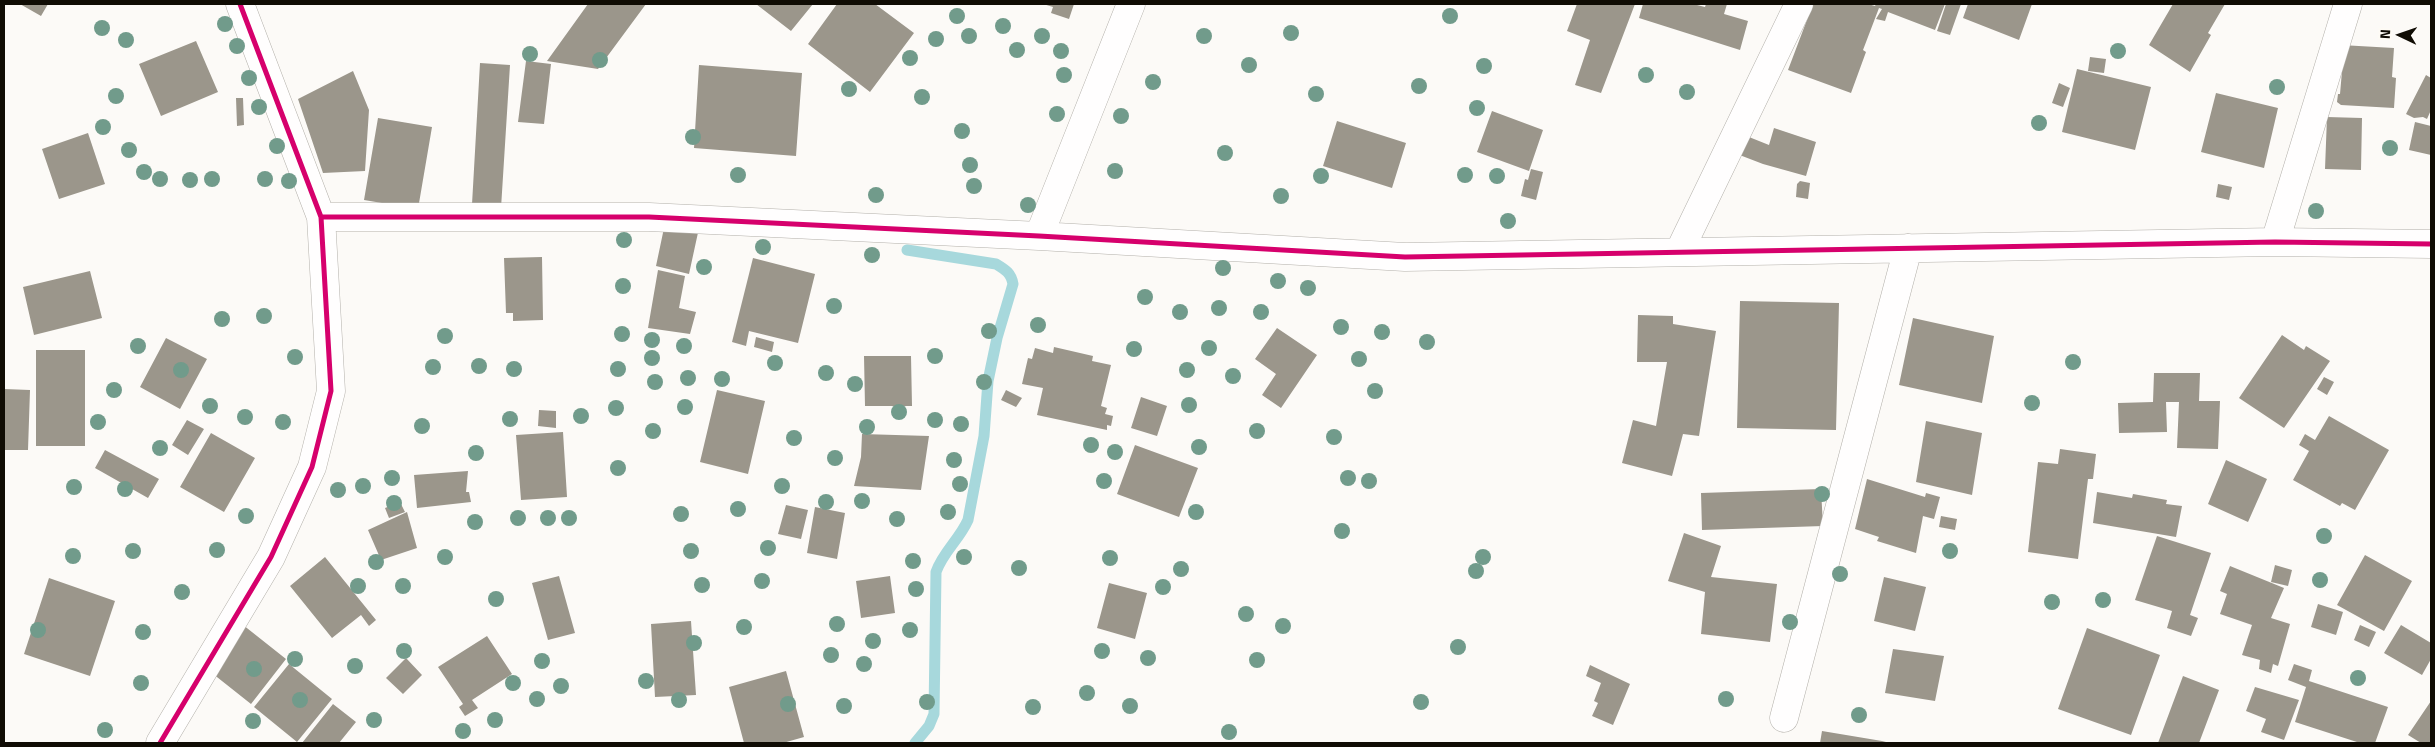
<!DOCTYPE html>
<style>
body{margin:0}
#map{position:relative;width:2435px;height:747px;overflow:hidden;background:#fcfaf7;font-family:"Titillium Web",sans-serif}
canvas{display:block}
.frame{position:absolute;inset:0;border:5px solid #100c04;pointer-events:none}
.north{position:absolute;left:2375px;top:10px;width:50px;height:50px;-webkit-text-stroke:4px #fefbf5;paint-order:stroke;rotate:273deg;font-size:14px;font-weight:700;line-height:20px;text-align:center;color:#100c04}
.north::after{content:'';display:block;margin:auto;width:18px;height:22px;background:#100c04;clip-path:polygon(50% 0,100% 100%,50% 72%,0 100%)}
</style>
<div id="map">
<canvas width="2435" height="747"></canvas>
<div class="frame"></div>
<div class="north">N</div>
</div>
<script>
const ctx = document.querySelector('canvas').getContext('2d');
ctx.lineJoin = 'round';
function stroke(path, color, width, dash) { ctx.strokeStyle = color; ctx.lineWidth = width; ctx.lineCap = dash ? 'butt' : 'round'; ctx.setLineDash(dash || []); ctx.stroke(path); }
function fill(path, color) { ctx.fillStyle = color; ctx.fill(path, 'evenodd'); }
stroke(new Path2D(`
 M907,250L996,264C1006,270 1011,273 1013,284L997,338L988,381L984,436L968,520C959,540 943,552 936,572L934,714L929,726L915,743`), '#a7d8dc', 11);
fill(new Path2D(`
 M20,4H48L41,16Z
 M588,4H646L598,69L547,61Z
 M756,4H813L791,31Z
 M837,4H875L914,33L870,92L808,44Z
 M1043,4H1074L1069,19L1051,13L1053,7Z
 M1577,4H1635L1601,93L1575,85L1590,40L1567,31Z
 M1643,4H1693L1705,7L1706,4H1727L1724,14L1748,21L1740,50L1639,18Z
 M1813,4H1868L1875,6L1876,4H1945L1935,30L1888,12L1885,21L1876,19L1882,9L1879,8L1863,50L1866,52L1851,93L1788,70Z
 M1946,4H1961L1950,35L1937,31Z
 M1968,4H2032L2019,40L1963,18Z
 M2173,4H2225L2208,33L2211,35L2190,72L2149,45Z
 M196,41L218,92L161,116L139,64Z
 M2341,45L2394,48L2392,77L2396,78L2394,108L2341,105L2337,102L2338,94H2340L2343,60Z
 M2090,57L2106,59L2104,73L2088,71Z
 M526,61L551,64L544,124L518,122Z
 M480,63L510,65L500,224L471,222Z
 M699,65L802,73L796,156L694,148Z
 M2077,69L2151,87L2135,150L2062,132Z
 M353,71L369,110L365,171L323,173L298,99Z
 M2426,75L2431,78V110L2427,119L2423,117L2414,118L2406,114Z
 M2059,83L2070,88L2063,107L2052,103Z
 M2216,93L2278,108L2264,168L2201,152Z
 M236,98H243L244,125L237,126Z
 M1492,111L1543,130L1529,171L1477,152Z
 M2327,117L2362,118L2361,170L2325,169Z
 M378,118L432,127L418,209L364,200Z
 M1337,121L1406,143L1392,188L1323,166Z
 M2415,122L2431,126V155L2409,150Z
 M1774,128L1816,142L1806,176L1763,164L1737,154L1744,135L1769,145Z
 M88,133L105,184L59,199L42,149Z
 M1531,169L1543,172L1536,200L1521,196L1525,179L1528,180Z
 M1800,181L1810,183L1808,199L1796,197L1797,184Z
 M2218,184L2232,187L2229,200L2216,197Z
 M664,228H699L689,274L656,266Z
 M542,257L543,320L513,321V313H506L504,258Z
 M753,258L815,274L798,343L749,331L746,346L732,342Z
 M658,270L685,276L679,308L696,312L690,334L648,328Z
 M90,271L102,318L34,335L23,287Z
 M1740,301L1839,303L1836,430L1737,428Z
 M1638,315L1673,316V324L1716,331L1699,436L1683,434L1672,476L1622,463L1633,420L1656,426L1667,362H1637Z
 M1913,318L1994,336L1982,403L1899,385Z
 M1277,328L1317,355L1281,408L1262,395L1276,374L1255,359Z
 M2282,335L2304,350L2306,346L2330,361L2284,428L2239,398Z
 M756,337L774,342L772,352L754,347Z
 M166,338L207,359L180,409L140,387Z
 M1054,347L1093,356L1092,361L1111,365L1101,406L1107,408L1105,414L1113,416L1111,426L1107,425V430L1037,415L1043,388L1022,384L1028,358L1032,359L1035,348L1053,353Z
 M36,350H85V446H36Z
 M864,356H911L912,406H865Z
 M2154,373H2200L2199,401H2220L2218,449L2177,448L2179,402H2166L2167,432L2119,433L2118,403L2153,402Z
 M2324,377L2334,382L2327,395L2317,389Z
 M4,389L30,390L28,450H4Z
 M717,390L765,401L748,474L700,462Z
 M1006,390L1022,398L1016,407L1001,400Z
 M1141,397L1167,406L1157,436L1131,428Z
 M539,410L556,411V428L538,426Z
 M2329,416L2389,450L2355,510L2342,503L2340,506L2293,480L2309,451L2299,445L2305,434L2315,440Z
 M187,420L204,429L188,455L172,445Z
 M1926,421L1982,433L1972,495L1916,482Z
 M563,432L567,497L521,500L516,435Z
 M211,433L255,458L224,512L180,487Z
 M862,434L929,436L921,490L854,486L861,457Z
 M1135,445L1198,468L1179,517L1117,494Z
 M2060,449L2096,454L2093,479H2088L2078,559L2028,552L2038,462L2058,464Z
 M105,450L159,479L148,498L95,468Z
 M2226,460L2267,479L2248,522L2208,504Z
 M468,471L466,492H469L471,502L417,508L414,475Z
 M1867,479L1925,497L1926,493L1940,497L1934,519L1923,516L1916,553L1877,541L1879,537L1855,529Z
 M1821,489L1823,526L1702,530L1701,493Z
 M2097,492L2132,498L2133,494L2167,500L2166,504L2182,506L2176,537L2093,523Z
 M400,502L405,512L389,518L385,508Z
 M786,505L808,510L801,539L778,534Z
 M815,507L845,513L837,559L807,553Z
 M407,512L417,548L381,560L368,530Z
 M1941,516L1957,519L1955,530L1939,527Z
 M1684,533L1721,546L1711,577L1777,584L1770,642L1701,634L1705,592L1668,581Z
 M2157,536L2211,553L2190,615L2198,618L2191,636L2167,628L2172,611L2135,600Z
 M2365,555L2412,581L2384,631L2337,605Z
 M325,557L376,620L369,626L361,615L332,638L290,586Z
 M2275,565L2292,570L2288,586L2271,582Z
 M2230,566L2284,588L2271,618L2290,624L2278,666L2273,664L2271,673L2259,669L2260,660L2242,655L2252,625L2220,614L2227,594L2220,591Z
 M559,576L575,633L548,640L532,583Z
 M890,576L895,613L861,618L856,581Z
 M1884,577L1926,587L1915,631L1874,621Z
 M49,578L115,601L90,676L24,654Z
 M1109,583L1147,593L1135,639L1097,628Z
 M2318,604L2343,612L2336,635L2311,627Z
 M233,617L286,659L251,704L198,662Z
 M691,621L696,695L655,697L651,624Z
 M2360,625L2376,632L2369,647L2354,640Z
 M2401,625L2431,643V659L2422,675L2384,653Z
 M2087,628L2160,655L2131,735L2058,709Z
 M487,636L512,674L472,700L478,708L465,716L459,707L463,704L438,667Z
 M1893,649L1944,656L1935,701L1885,693Z
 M406,658L422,675L403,694L386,678Z
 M289,664L332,699L297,742L254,707Z
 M2294,664L2312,670L2309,681L2388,707L2375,743H2360L2295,722L2306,687L2288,680Z
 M1590,665L1630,684L1613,725L1592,716L1598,703L1594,701L1601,683L1586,676Z
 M786,671L804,737L783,743H744L729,687Z
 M2183,676L2219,690L2199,743H2158Z
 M2255,687L2299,700L2284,740L2261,732L2266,719L2246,711Z
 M2431,701V742L2421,743L2408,735Z
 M333,704L356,722L339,743H302Z
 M1822,731L1882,741L1890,743H1820Z`), '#9b968b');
const minor = new Path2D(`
 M321,217H649L1039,236L1405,257L2275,242L2431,244
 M1039,236L1131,4
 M2275,242L2348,4
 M1679,252L1799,4
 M1784,718L1908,248
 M160,743L271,557L312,467L331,391L321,217L240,4`);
stroke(minor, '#b3b0aa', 29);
stroke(minor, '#fffefe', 28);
stroke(new Path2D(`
 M321,217H649L1039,236L1405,257L2275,242L2431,244
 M160,743L271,557L312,467L331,391L321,217L240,4`), '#d6006c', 5);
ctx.fillStyle = '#719b8b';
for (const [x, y] of [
 [957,16],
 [1450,16],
 [225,24],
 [1003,26],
 [102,28],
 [1291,33],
 [969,36],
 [1042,36],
 [1204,36],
 [936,39],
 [126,40],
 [237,46],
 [1017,50],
 [1061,51],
 [2118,51],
 [530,54],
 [910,58],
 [600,60],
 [1249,65],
 [1484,66],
 [1064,75],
 [1646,75],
 [249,78],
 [1153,82],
 [1419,86],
 [2277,87],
 [849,89],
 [1687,92],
 [1316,94],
 [116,96],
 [922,97],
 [259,107],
 [1477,108],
 [1057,114],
 [1121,116],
 [2039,123],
 [103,127],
 [962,131],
 [693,137],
 [277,146],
 [2390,148],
 [129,150],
 [1225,153],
 [970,165],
 [1115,171],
 [144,172],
 [738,175],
 [1465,175],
 [1321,176],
 [1497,176],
 [160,179],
 [212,179],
 [265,179],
 [190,180],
 [289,181],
 [974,186],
 [876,195],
 [1281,196],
 [1028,205],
 [2316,211],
 [1508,221],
 [624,240],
 [763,247],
 [872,255],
 [704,267],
 [1223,268],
 [1278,281],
 [623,286],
 [1308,288],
 [1145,297],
 [834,306],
 [1219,308],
 [1180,312],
 [1261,312],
 [264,316],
 [222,319],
 [1038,325],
 [1341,327],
 [989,331],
 [1382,332],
 [622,334],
 [445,336],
 [652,340],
 [1427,342],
 [138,346],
 [684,346],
 [1209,348],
 [1134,349],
 [935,356],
 [295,357],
 [652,358],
 [1359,359],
 [2073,362],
 [775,363],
 [479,366],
 [433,367],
 [514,369],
 [618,369],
 [181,370],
 [1187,370],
 [826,373],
 [1233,376],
 [688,378],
 [722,379],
 [655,382],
 [984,382],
 [855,384],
 [114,390],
 [1375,391],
 [2032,403],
 [1189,405],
 [210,406],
 [685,407],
 [616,408],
 [899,412],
 [581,416],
 [245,417],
 [510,419],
 [935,420],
 [98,422],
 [283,422],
 [961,424],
 [422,426],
 [867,427],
 [653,431],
 [1257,431],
 [1334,437],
 [794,438],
 [1091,445],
 [1199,447],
 [160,448],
 [1115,452],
 [476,453],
 [835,458],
 [954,460],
 [618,468],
 [392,478],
 [1348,478],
 [1104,481],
 [1369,481],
 [960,484],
 [363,486],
 [782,486],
 [74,487],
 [125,489],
 [338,490],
 [1822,494],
 [862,501],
 [826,502],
 [394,503],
 [738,509],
 [948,512],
 [1196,512],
 [681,514],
 [246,516],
 [518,518],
 [548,518],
 [569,518],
 [897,519],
 [475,522],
 [1342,531],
 [2324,536],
 [768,548],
 [217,550],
 [133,551],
 [691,551],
 [1950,551],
 [73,556],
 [445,557],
 [964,557],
 [1483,557],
 [1110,558],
 [913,561],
 [376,562],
 [1019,568],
 [1181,569],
 [1476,571],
 [1840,574],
 [2320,580],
 [762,581],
 [702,585],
 [358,586],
 [403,586],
 [1163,587],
 [916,589],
 [182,592],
 [496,599],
 [2103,600],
 [2052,602],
 [1246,614],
 [1790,622],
 [837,624],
 [1283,626],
 [744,627],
 [38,630],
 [910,630],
 [143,632],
 [873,641],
 [694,643],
 [1458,647],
 [404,651],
 [1102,651],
 [831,655],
 [1148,658],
 [295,659],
 [1257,660],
 [542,661],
 [864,664],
 [355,666],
 [254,669],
 [2358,678],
 [646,681],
 [141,683],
 [513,683],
 [561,686],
 [1087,693],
 [537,699],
 [1726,699],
 [300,700],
 [679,700],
 [927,702],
 [1421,702],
 [788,704],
 [844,706],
 [1130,706],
 [1033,707],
 [1859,715],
 [374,720],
 [495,720],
 [253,721],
 [105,730],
 [463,731],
 [1229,732]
]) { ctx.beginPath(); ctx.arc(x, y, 8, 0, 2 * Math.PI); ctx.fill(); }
</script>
